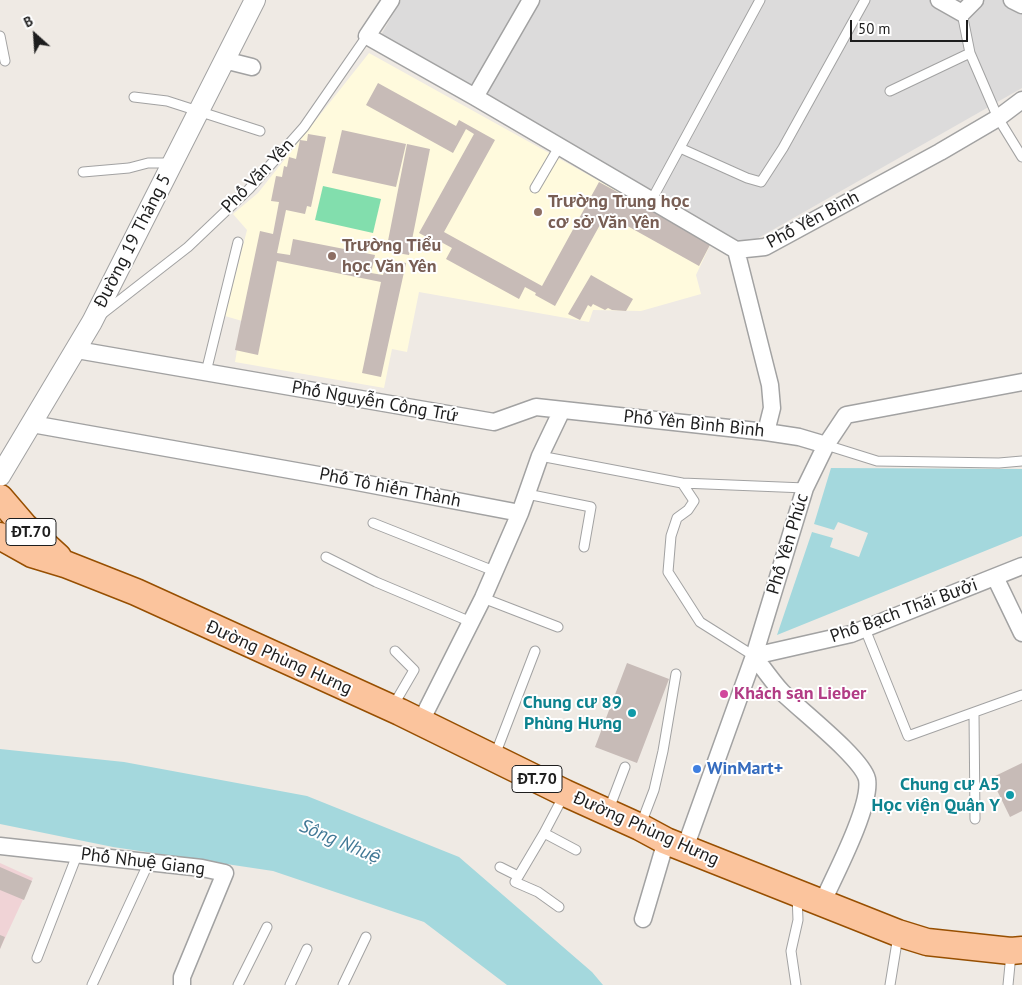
<!DOCTYPE html>
<meta charset="utf-8">
<style>
body{margin:0}
#map{position:relative;width:1022px;height:985px;overflow:hidden;background:#efeae4;font-family:"PT Sans",sans-serif}
canvas{display:block}
.north{position:absolute;left:10px;top:10px;width:50px;height:50px;-webkit-text-stroke:4px #fff;paint-order:stroke;rotate:334deg;font-size:14px;font-weight:700;line-height:20px;text-align:center;color:#1e1e1e}
.north::after{content:'';display:block;margin:auto;width:18px;height:22px;background:#1e1e1e;clip-path:polygon(50% 0,100% 100%,50% 72%,0 100%)}
.scale{position:absolute;left:850px;top:20px;width:118px;height:22px;box-sizing:border-box;border:2px solid #1e1e1e;border-top:0;padding-left:6px;font-size:15px;line-height:18px;white-space:nowrap;color:#1e1e1e;-webkit-text-stroke:4px #fff;paint-order:stroke}
</style>
<div id="map">
<canvas width="1022" height="985"></canvas>
<div class="north">B</div>
<div class="scale">50 m</div>
</div>
<script>
const ctx = document.querySelector('canvas').getContext('2d');
ctx.lineJoin = 'round';
function fill(path, color) { ctx.fillStyle = color; ctx.fill(path, 'evenodd'); }
function stroke(path, color, width, dash) { ctx.strokeStyle = color; ctx.lineWidth = width; ctx.lineCap = dash ? 'butt' : 'round'; ctx.setLineDash(dash || []); ctx.stroke(path); }
function drawText(font, color, halo, rows, align = 'center') {
  ctx.font = font + ' "PT Sans",sans-serif'; ctx.lineWidth = 4; ctx.setLineDash([]); ctx.textBaseline = 'middle'; ctx.strokeStyle = halo; ctx.fillStyle = color; for (const [text, x, y, turn = 0] of rows) {
    ctx.save(); ctx.translate(x, y); ctx.rotate((+turn || 0) * Math.PI / 180); ctx.textAlign = isNaN(turn) ? turn : align; if (halo) ctx.strokeText(text, 0, 0); ctx.fillText(text, 0, 0); ctx.restore();
  }
}
fill(new Path2D(`
 M401,0H1022V88L746,245L485,97L381,35Z`), '#dcdbdb');
fill(new Path2D(`
 M0,863L33,878L0,949Z`), '#f0d3d6');
fill(new Path2D(`
 M369,53L711,243L696,275L701,294L641,311L593,310L589,322L419,292L407,352L392,349L384,388L235,362L242,321L225,316L247,230L233,214L258,193Z`), '#fffadd');
fill(new Path2D(`
 M323,186L381,199L373,233L315,220Z`), '#82dead');
fill(new Path2D(`
 M831,468L1022,469V536L777,635L812,532L833,538L830,547L859,557L868,533L838,522L834,530L814,524Z
 M0,749L124,762L307,796L459,857L592,972L603,985H507L424,922L273,871L113,847L0,824Z`), '#a4d8dd');
fill(new Path2D(`
 M378,83L456,126L459,120L495,140L444,232L542,286L599,182L711,243L699,266L606,214L555,306L535,295L536,293L525,287L519,299L446,259L452,248L441,242L440,244L419,233L474,134L466,129L453,153L366,105Z
 M342,130L406,144L396,187L332,173Z
 M308,134L326,137L311,207L307,206L305,214L286,210L277,253L290,255L293,239L375,255L371,273L383,275L387,260L406,263L381,377L362,373L381,282L277,261L258,355L235,350L260,231L273,234L279,202L271,201L276,176L282,177L284,166L287,167L289,157L296,159L300,140L307,141Z
 M407,144L430,149L409,255L386,251Z
 M591,275L633,299L626,311L612,310L608,308L605,310L593,304L591,307L588,305L580,320L568,314Z
 M627,663L669,679L637,763L595,747Z
 M1022,763V811L1010,817L991,778Z
 M0,867L32,881L24,900L0,890Z
 M0,935L5,937L0,949Z`), '#c7bbb7');
const service = new Path2D(`
 M962,13L970,53L998,118L1022,157
 M0,36L5,61
 M890,91L970,53
 M134,97L167,101L260,131
 M680,148L747,178L761,182L783,148L865,0
 M83,172L129,168L148,163H171
 M535,188L559,147
 M651,201L760,0
 M102,314L188,247L249,189L304,127L367,36
 M206,372L238,242
 M826,445L877,461L999,463L1022,461
 M540,456L682,483L805,488
 M682,483L694,501L688,510L677,518L671,536L668,572L700,622L754,656
 M527,494L591,507L584,547
 M373,523L494,571
 M326,557L376,582L471,622
 M483,598L558,627
 M865,629L908,736L1022,695
 M393,706L414,670L395,651
 M974,713L975,819
 M495,755L535,651
 M609,809L625,767
 M641,824L654,790L663,751L676,674
 M544,833L576,850
 M500,867L518,876
 M559,907L538,892L515,882L544,833L564,795
 M37,958L77,855
 M92,985L149,862
 M238,985L267,927
 M290,985L307,949
 M343,985L366,937
 M796,985L791,951L798,920L797,895
 M890,985L898,936
 M1008,985L1011,954`);
const minor = new Path2D(`
 M391,0L367,36L475,97L736,250
 M939,0L962,13L975,0
 M1012,0L1022,5
 M224,60L252,67
 M475,97L531,0
 M736,250L765,247L940,152L998,118L1022,100
 M736,250L770,385L772,408L766,432
 M77,350L494,422L536,407L766,432L799,437L826,445
 M32,424L352,481L520,513
 M995,577L1022,633
 M420,723L483,598L520,513L540,456L562,410
 M0,846L202,868L225,873L182,977V985
 M685,848L754,656L805,488L826,445L846,415L1022,382
 M822,903C834,877 872,805 867,779C862,758 800,710 782,692C772,681 763,668 754,656L851,634L1022,566
 M643,919L666,841`);
const tertiary = new Path2D(`
 M0,476L92,322L255,0`);
const primary = new Path2D(`
 M0,498L24,526L58,557
 M0,536L32,554L65,564L136,592L400,712L565,793L640,827L666,841L898,933L927,942L1011,951L1022,950`);
stroke(service, '#a2a2a2', 11);
stroke(minor, '#a2a2a2', 19);
stroke(tertiary, '#a2a2a2', 22);
stroke(primary, '#974f01', 29);
stroke(service, '#fff', 9);
stroke(minor, '#fff', 16);
stroke(tertiary, '#fff', 20);
stroke(primary, '#fbc49d', 26);
for (const [x, y, r, color] of [
 [538,212,5,"#8d6e63"],
 [332,256,5,"#8d6e63"],
 [724,694,5,"#d1479c"],
 [632,713,5,"#0f9aa8"],
 [697,769,5,"#3f7fe0"],
 [1010,795,5,"#0f9aa8"]
]) { const dot = new Path2D(); dot.arc(x, y, r, 0, 2 * Math.PI); ctx.fillStyle = color; ctx.fill(dot); stroke(dot, '#fff', 2); }
for (const [x, y, w] of [
 [31,532,50],
 [537,779,50]
]) { const box = new Path2D(); box.roundRect(x - w / 2, y - 13.5, w, 27, 4); ctx.fillStyle = '#fff'; ctx.fill(box); stroke(box, '#1e1e1e', 1); }
drawText('bold 16px', '#1e1e1e', null, [
 ["ĐT.70",31,532],
 ["ĐT.70",537,779]
]);
drawText('18px', '#1e1e1e', '#fff', [
 ["Phố Văn Yên",258,176,-46],
 ["Phố Yên Bình",813,220,-28],
 ["Đường 19 Tháng 5",133,241,-63],
 ["Phố Nguyễn Công Trứ",375,402,10],
 ["Phố Yên Bình Bình",694,424,6],
 ["Phố Tô hiến Thành",390,488,11],
 ["Phố Yên Phúc",788,544,-73],
 ["Phố Bạch Thái Bưởi",904,611,-20],
 ["Đường Phùng Hưng",279,658,24],
 ["Đường Phùng Hưng",646,829,24],
 ["Phố Nhuệ Giang",143,862,7]
]);
drawText('bold 18px', '#785e54', '#fff', [
 ["Trường Trung học",548,202],
 ["cơ sở Văn Yên",548,223],
 ["Trường Tiểu",342,246],
 ["học Văn Yên",342,267]
], 'left');
drawText('bold 18px', '#b23c85', '#fff', [
 ["Khách sạn Lieber",734,694]
], 'left');
drawText('bold 18px', '#0d838f', '#fff', [
 ["Chung cư 89",622,703],
 ["Phùng Hưng",622,724],
 ["Chung cư A5",1000,785],
 ["Học viện Quân Y",1000,806]
], 'right');
drawText('bold 18px', '#366cbe', '#fff', [
 ["WinMart+",707,769]
], 'left');
drawText('italic 19px', '#427996', '#fff', [
 ["Sông Nhuệ",340,842,23]
]);
</script>
